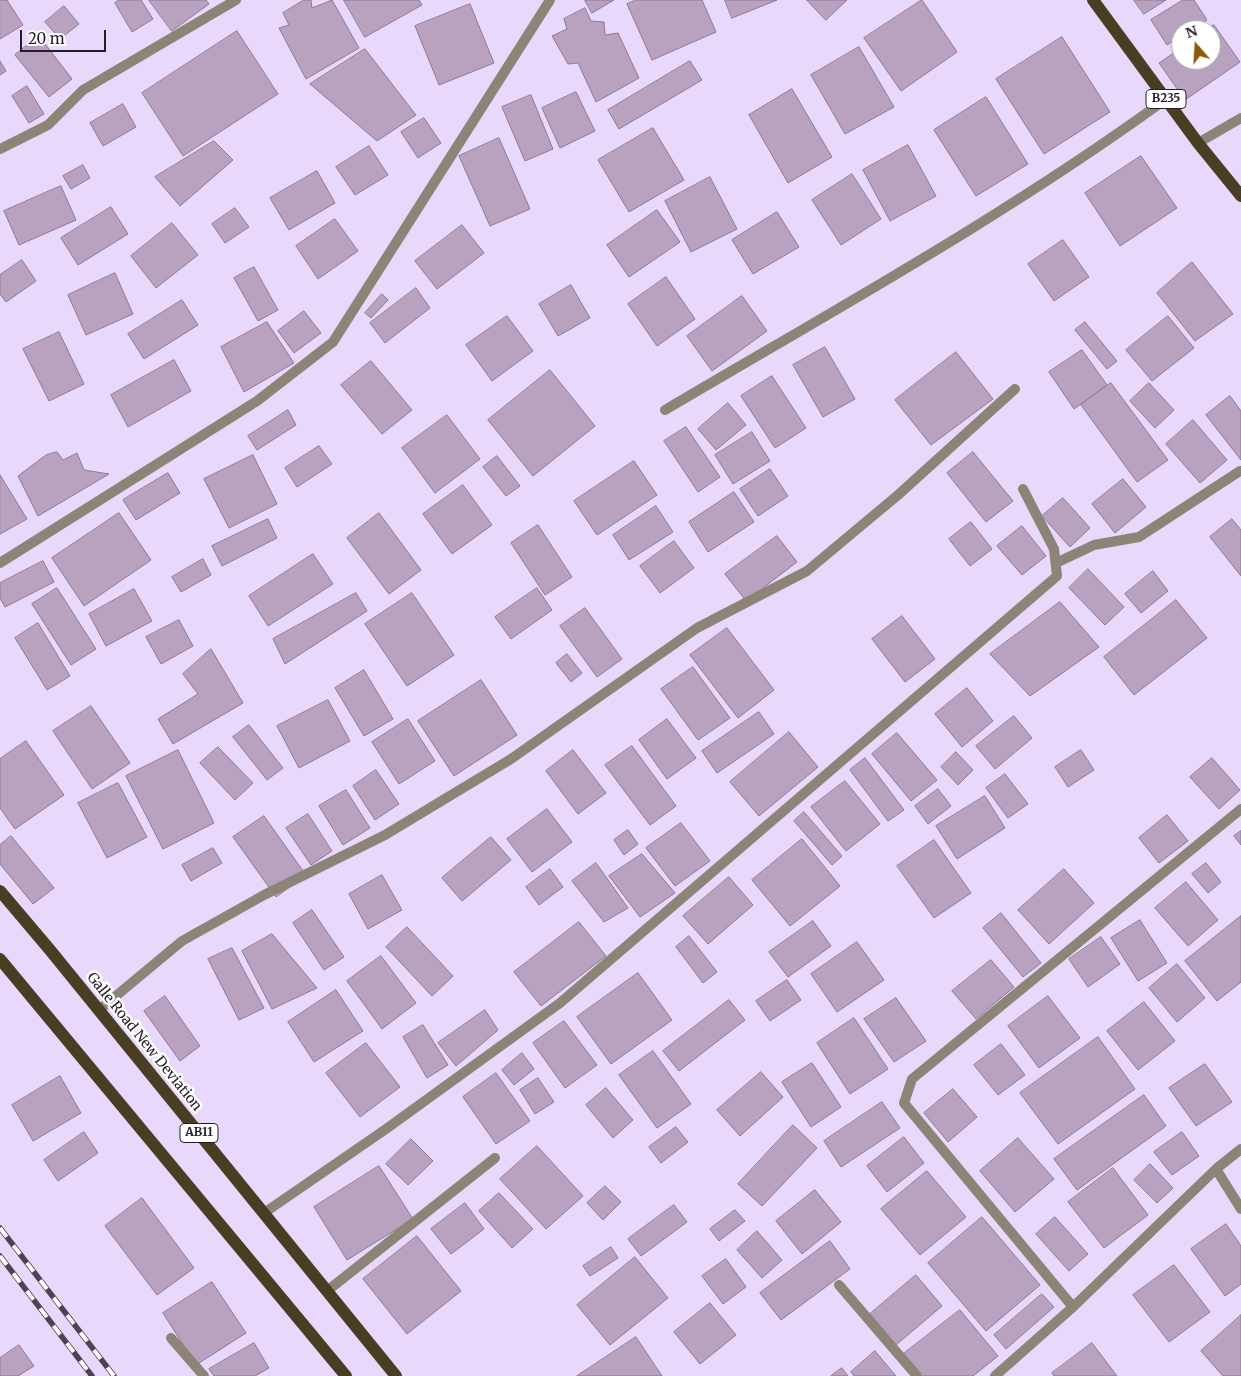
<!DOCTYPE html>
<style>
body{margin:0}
#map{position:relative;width:1241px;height:1376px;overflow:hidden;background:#e8d8fb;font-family:Merriweather,serif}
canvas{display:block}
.north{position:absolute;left:1171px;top:20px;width:50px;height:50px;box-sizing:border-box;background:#fff;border:1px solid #a7a5a9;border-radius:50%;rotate:341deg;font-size:14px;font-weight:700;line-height:20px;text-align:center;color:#231d29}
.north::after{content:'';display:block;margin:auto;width:18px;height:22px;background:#8d5807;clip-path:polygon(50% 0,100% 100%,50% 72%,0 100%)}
.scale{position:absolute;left:20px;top:30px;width:86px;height:22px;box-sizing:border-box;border:2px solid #231d29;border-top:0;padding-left:6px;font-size:15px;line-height:18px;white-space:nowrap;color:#231d29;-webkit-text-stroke:4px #fff;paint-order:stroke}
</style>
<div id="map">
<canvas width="1241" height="1376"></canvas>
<div class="north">N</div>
<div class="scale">20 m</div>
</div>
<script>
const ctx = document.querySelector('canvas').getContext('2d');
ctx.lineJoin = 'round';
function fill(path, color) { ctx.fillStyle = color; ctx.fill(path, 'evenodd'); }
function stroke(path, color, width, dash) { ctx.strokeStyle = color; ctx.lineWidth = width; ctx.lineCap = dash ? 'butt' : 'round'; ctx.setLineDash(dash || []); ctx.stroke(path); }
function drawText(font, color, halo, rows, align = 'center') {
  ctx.font = font + ' Merriweather,serif'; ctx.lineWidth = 5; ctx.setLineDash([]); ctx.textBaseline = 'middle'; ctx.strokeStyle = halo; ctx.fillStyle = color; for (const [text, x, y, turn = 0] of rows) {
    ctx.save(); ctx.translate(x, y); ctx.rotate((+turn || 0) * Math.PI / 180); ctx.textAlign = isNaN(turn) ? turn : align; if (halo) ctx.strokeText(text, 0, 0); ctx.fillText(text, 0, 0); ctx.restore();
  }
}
const building = new Path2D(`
 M0,0H7L23,25L0,39Z
 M119,0H141L153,19L132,32L115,3Z
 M149,0H206L209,4L172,31Z
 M304,0H311L312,8L332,0L359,48L306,79L279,28L289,25L283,13Z
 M344,0H419L422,5L365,37Z
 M585,0H614L592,13Z
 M636,0H702L716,32L652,60L627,4Z
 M725,0H777L732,18Z
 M807,0H847L826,20Z
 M922,0L957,52L901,91L864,38Z
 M1134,0H1166L1144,14Z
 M1183,0H1194L1207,20L1191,30H1181V36L1167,45L1151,20Z
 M470,4L494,63L439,85L415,26Z
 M64,6L79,24L60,39L45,22Z
 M585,8L591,21L604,22L605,35L618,33L639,78L596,102L578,63L568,64L552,36L567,29L564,19Z
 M1214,25L1240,62L1185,100L1159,63L1181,48V60H1211V30H1206Z
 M237,31L278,94L183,156L142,93Z
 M39,36L72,79L49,97L15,55Z
 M1062,37L1110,112L1044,154L996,79Z
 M859,47L894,107L845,134L811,75Z
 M365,49L416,115L377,141L310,84Z
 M0,61L6,71L0,75Z
 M690,61L702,80L619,129L608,110Z
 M27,86L44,114L29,123L12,96Z
 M792,89L832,157L788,183L749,115Z
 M576,92L595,131L560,148L542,108Z
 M531,95L553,149L525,161L502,107Z
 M986,97L1028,164L976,196L934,130Z
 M123,104L136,127L103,146L90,123Z
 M424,118L441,143L418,158L401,132Z
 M653,128L684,180L629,212L598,160Z
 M499,138L530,209L490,226L459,156Z
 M214,141L233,160L180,206L155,177Z
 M908,145L936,196L890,221L863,170Z
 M369,146L388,175L355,195L336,167Z
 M1141,156L1177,208L1120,246L1085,193Z
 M83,165L90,178L71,189L63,176Z
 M317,171L335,203L289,230L270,198Z
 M852,174L881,219L841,245L812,200Z
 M710,177L737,229L691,252L665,201Z
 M61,186L76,220L19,245L4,211Z
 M111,207L128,234L78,265L61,238Z
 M235,208L249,227L225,243L212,224Z
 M657,210L680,242L629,277L607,245Z
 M777,212L799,247L753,274L732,240Z
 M335,219L358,251L318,279L296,246Z
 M172,223L198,255L156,288L131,256Z
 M462,225L484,253L437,289L415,261Z
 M1063,240L1089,277L1054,301L1028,264Z
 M22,260L36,281L6,302L0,294V275Z
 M1192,262L1233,314L1195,341L1157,293Z
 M254,267L278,310L258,321L234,278Z
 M115,273L133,314L86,335L68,295Z
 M666,277L695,319L657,346L628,304Z
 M571,285L590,318L558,336L539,304Z
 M416,288L430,308L385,343L370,323Z
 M382,294L388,300L371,318L365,313Z
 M742,296L767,331L712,371L687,336Z
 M182,300L198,325L144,359L128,334Z
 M304,311L321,333L294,353L278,331Z
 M507,316L533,351L492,381L466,345Z
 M1168,316L1194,348L1152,381L1126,350Z
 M267,322L294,363L244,392L221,347Z
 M1085,322L1117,361L1107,369L1075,330Z
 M59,332L84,384L49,401L23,349Z
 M825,347L855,399L823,417L793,365Z
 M1082,350L1107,385L1074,409L1049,372Z
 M956,352L993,399L931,445L895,400Z
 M174,360L191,391L128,427L111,395Z
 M371,361L412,410L382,434L341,385Z
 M550,370L595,426L533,476L488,420Z
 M772,376L806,428L775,448L741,396Z
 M1111,383L1168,460L1137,482L1081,405Z
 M1149,383L1174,410L1155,428L1130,401Z
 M1230,396L1241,411V460L1206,415Z
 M728,403L746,425L716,450L698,429Z
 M288,410L296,425L257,450L248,436Z
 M447,415L480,459L435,493L402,448Z
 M1193,420L1227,460L1200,483L1166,444Z
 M686,427L720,477L698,492L664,441Z
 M752,432L770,461L733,484L715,455Z
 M319,446L332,464L297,487L285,468Z
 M57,452L63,460L77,453L84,470L109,474L38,516L18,476L46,455Z
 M973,452L1013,501L986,522L947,473Z
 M253,455L277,504L229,528L204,479Z
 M497,456L520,486L506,496L483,467Z
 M634,461L657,495L597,535L574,501Z
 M770,469L788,496L758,516L740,489Z
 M168,473L180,493L136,520L123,500Z
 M0,475L27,519L0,534Z
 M1123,479L1146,507L1115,533L1092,504Z
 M463,485L492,525L452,554L423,514Z
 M734,492L754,522L708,552L689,522Z
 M1063,498L1090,528L1070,547L1042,516Z
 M656,506L673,532L629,560L613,535Z
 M119,513L151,560L84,606L52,558Z
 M379,513L421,570L389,594L347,538Z
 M268,519L277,538L222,566L212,546Z
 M1232,519L1241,530V576L1210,537Z
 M971,522L992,549L970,566L949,539Z
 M538,525L572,577L545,595L511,543Z
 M1022,526L1046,556L1022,575L997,546Z
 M777,536L797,562L746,601L725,574Z
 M674,541L694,568L660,593L640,566Z
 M313,554L333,584L268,626L249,596Z
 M203,559L211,575L181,592L172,577Z
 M43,561L54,582L5,607L0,598V583Z
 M1088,569L1124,607L1105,625L1069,588Z
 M1153,571L1168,591L1141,613L1125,594Z
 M57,588L96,649L71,665L32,604Z
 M537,588L552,610L511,639L495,617Z
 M134,589L152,621L106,646L89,614Z
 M356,593L367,611L285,664L273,639Z
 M412,593L454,655L407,686L365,624Z
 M1176,600L1207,638L1134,695L1104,657Z
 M1060,602L1099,647L1030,696L990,654Z
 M585,608L622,659L597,677L560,626Z
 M902,616L935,659L905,682L872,639Z
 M179,620L193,646L161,664L146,637Z
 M38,623L70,676L47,690L15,638Z
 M727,628L774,690L738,718L690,655Z
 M211,649L243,703L173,744L158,719L198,694L183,674Z
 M567,654L582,673L571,682L556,663Z
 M693,667L730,718L698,740L661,689Z
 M364,670L393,719L364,736L335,688Z
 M481,680L517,735L454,776L418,721Z
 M967,688L993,721L962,747L935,714Z
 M328,700L350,741L299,768L277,726Z
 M91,706L130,763L92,789L53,731Z
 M759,712L774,734L717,773L702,751Z
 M1014,716L1032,738L995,769L976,746Z
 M408,719L435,761L399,784L372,742Z
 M667,719L696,758L667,779L639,740Z
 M249,725L283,768L267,780L233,737Z
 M789,732L818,767L759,816L730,782Z
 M897,733L937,780L911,801L872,754Z
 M26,741L64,795L15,829L0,808V759Z
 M632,746L676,806L650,825L605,765Z
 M218,747L253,783L235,800L200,763Z
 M178,750L214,823L163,849L126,776Z
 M573,750L606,793L578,814L546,771Z
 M1081,750L1094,770L1068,787L1055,767Z
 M956,752L973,770L958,785L941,767Z
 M865,758L904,810L888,821L850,770Z
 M1212,758L1240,790L1219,809L1190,777Z
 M376,770L399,804L375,820L353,786Z
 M1005,774L1028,804L1008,818L986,788Z
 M845,781L880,824L846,851L811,807Z
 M118,783L147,837L107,858L78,803Z
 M938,789L951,806L928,824L915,806Z
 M346,790L370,828L343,845L319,806Z
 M985,796L1005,828L957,859L936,826Z
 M547,809L572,842L532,872L507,839Z
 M804,812L842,856L832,865L794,821Z
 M308,814L332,851L311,865L286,828Z
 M1167,815L1188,841L1159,863L1139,838Z
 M264,816L306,875L276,897L233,837Z
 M681,823L710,861L675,886L646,848Z
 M628,830L638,844L624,855L614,840Z
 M1241,831V845L1234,836Z
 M11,836L54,888L33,904L0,864V845Z
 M491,837L511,860L462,901L442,878Z
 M802,839L840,886L790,926L752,880Z
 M934,840L971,893L934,918L897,866Z
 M213,848L222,863L191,881L182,865Z
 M642,854L675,893L640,917L609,876Z
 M596,863L628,908L604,922L572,881Z
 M1206,863L1221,882L1208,893L1192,874Z
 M550,869L563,887L539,905L526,887Z
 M1064,869L1094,903L1049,944L1018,910Z
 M382,875L402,910L368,929L349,894Z
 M729,877L753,905L708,944L683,916Z
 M1186,882L1218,920L1188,946L1155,908Z
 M312,910L344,957L324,970L293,923Z
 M1001,913L1041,963L1023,977L983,928Z
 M1241,916V982L1217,1001L1185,961Z
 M1140,920L1167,963L1138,981L1111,938Z
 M813,921L831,946L788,977L769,952Z
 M579,922L606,956L541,1006L514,972Z
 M407,927L453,976L432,996L386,947Z
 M272,934L317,988L272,1009L242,951Z
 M689,936L717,972L703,983L676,947Z
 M1101,937L1120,964L1088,987L1069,959Z
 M857,942L884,980L837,1012L811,974Z
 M232,948L264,1008L239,1020L208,959Z
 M381,956L416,1003L382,1029L347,981Z
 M991,960L1014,987L976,1019L952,991Z
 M1177,964L1205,998L1177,1022L1149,988Z
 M638,973L672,1020L611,1064L577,1017Z
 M787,980L801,1000L770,1021L756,1001Z
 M336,990L363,1031L314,1062L288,1022Z
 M165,996L200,1046L180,1061L144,1011Z
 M1048,996L1080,1038L1039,1068L1008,1026Z
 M896,998L926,1041L894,1062L864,1019Z
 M729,1000L745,1020L679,1071L663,1051Z
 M1144,1002L1175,1041L1138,1070L1107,1031Z
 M485,1010L498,1030L456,1066L438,1043Z
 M854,1018L888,1069L850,1094L817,1043Z
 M564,1021L597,1065L565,1088L533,1043Z
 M423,1025L448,1065L427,1078L403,1037Z
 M1098,1037L1135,1089L1058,1144L1020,1093Z
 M366,1043L400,1087L360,1117L326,1073Z
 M1001,1044L1025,1075L998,1095L974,1065Z
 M653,1051L691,1104L657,1128L619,1075Z
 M522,1053L534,1069L514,1085L502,1070Z
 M812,1063L841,1107L811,1127L782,1082Z
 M1205,1064L1232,1102L1196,1126L1169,1088Z
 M761,1072L783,1097L740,1136L717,1110Z
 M496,1073L530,1121L496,1144L463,1097Z
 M60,1076L81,1113L33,1141L12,1105Z
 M538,1078L554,1102L535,1114L520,1090Z
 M606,1088L633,1120L613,1138L586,1105Z
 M953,1089L977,1117L948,1142L924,1113Z
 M1144,1095L1166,1126L1077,1190L1054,1159Z
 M882,1102L900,1128L841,1167L824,1141Z
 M793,1125L817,1148L762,1206L738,1184Z
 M676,1127L688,1142L661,1163L649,1147Z
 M84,1132L98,1153L58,1181L44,1160Z
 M1182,1132L1199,1156L1172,1175L1154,1152Z
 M904,1137L924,1163L887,1192L867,1166Z
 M1018,1138L1054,1179L1015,1212L980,1171Z
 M411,1139L433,1161L408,1185L386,1164Z
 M537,1146L583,1196L546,1229L500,1179Z
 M1150,1164L1173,1188L1157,1203L1134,1180Z
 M379,1166L413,1219L347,1260L314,1207Z
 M1113,1168L1148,1215L1104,1248L1068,1202Z
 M927,1171L966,1217L920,1255L881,1209Z
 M605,1186L621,1202L603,1220L587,1203Z
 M815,1190L841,1222L802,1254L776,1221Z
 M499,1193L533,1229L512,1248L479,1211Z
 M142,1198L194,1268L157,1295L105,1226Z
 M465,1203L484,1229L451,1254L431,1229Z
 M674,1205L687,1222L641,1256L628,1239Z
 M735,1210L745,1221L719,1241L710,1229Z
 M982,1217L1040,1285L986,1331L928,1263Z
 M1055,1217L1088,1254L1069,1271L1036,1234Z
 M1226,1224L1241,1246V1284L1225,1296L1191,1249Z
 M757,1231L782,1260L762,1278L737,1250Z
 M417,1236L461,1291L407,1334L363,1279Z
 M830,1241L850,1269L781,1320L760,1293Z
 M611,1247L618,1258L590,1276L583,1266Z
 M635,1257L668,1298L610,1345L577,1305Z
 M726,1259L746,1287L723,1304L702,1276Z
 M1174,1265L1210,1312L1169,1342L1133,1295Z
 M916,1275L942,1306L896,1345L870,1314Z
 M212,1282L246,1333L196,1365L163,1313Z
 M1042,1294L1054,1307L1006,1349L994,1335Z
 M710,1303L736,1335L700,1364L674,1332Z
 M960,1310L998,1356L973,1376H919L902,1355Z
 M1241,1315V1376H1223L1201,1351Z
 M636,1337L662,1376H577Z
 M254,1343L269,1368L255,1376H214L209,1369Z
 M1092,1343L1117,1376H1054L1052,1373Z
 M19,1345L34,1366L18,1376H0V1358Z
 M875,1351L896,1376H854L851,1372Z
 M842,1368L848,1376H831Z`);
fill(building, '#b9a2c0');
stroke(building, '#8e7895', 1);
stroke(new Path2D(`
 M1198,143L1241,118
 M0,149L48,125L83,90L236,0
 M665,410C834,310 1007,215 1166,99
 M0,563L257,401L333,342L550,0
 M1056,563L1094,545L1139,537L1240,471
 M99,1010L182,941L264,895L385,835L511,759L697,628L807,571L898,495L1015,389
 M1216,1169L1241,1209
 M264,1213L386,1129L560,1003L1057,576L1054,549L1023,489
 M839,1285L917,1376
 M327,1291L495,1158
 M1073,1307L904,1103L912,1079L1241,809
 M171,1338L204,1376
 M995,1376L1073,1307L1216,1169L1241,1149`), '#8c8577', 10);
stroke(new Path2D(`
 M1093,0L1198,143L1241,196
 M0,891L50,950L396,1376
 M0,959L346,1376`), '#493d24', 12);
const rail = new Path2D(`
 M0,1228L114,1376
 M0,1256L92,1376`);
stroke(rail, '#4c4454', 5.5);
stroke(rail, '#fff', 4, [11]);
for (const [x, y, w] of [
 [1166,99,40],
 [199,1133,38]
]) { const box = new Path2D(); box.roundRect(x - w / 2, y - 9.5, w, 19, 4); ctx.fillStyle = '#fff'; ctx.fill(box); stroke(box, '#231d29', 1); }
drawText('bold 12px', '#231d29', null, [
 ["B235",1166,99],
 ["AB11",199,1133]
]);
drawText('14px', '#231d29', '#fff', [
 ["Galle Road New Deviation",144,1042,51]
]);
</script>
